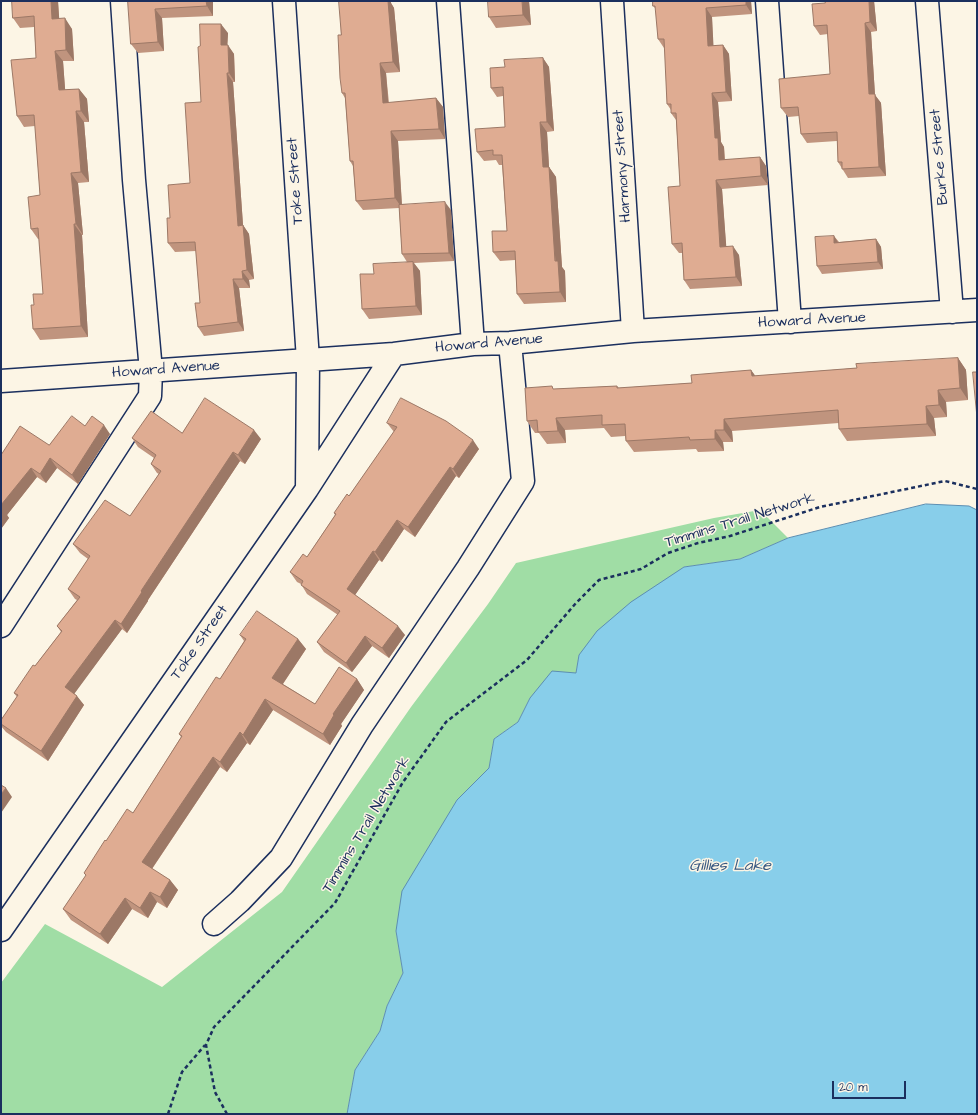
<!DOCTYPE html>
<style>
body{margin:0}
#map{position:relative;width:978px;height:1115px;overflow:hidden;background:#fcf5e5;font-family:"Architects Daughter",sans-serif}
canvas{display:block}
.frame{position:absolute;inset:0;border:2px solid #1b2f5e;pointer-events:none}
.scale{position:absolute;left:832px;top:1081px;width:74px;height:18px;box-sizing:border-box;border:2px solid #1b2f5e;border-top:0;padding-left:5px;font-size:12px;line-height:14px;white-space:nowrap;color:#1b2f5e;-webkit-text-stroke:3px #fcf5e5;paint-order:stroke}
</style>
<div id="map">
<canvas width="978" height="1115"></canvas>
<div class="frame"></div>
<div class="scale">20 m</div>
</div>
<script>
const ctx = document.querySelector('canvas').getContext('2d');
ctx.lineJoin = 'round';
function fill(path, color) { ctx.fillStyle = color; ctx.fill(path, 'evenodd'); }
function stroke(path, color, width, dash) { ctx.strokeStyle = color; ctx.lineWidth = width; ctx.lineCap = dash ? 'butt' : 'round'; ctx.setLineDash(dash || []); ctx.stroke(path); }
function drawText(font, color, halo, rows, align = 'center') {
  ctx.font = font + ' "Architects Daughter",sans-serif'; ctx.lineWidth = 3; ctx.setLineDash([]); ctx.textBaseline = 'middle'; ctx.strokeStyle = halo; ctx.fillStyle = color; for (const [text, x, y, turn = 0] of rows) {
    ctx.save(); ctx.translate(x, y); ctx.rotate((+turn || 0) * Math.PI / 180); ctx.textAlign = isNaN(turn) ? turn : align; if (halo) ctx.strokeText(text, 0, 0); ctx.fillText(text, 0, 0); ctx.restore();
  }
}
fill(new Path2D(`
 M760,510L788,538L740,559L684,567L579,655L576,673L530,698L518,722L494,739L489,768L457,800L396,931L403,973L387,1006L380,1031L355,1070L347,1114H1V983L45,924L162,987L282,892L411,707L488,604L516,563L714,518Z`), '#a0dda5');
const water = new Path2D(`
 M926,504L969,506L977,510V1114H347L355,1070L380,1031L387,1006L403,973L396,931L402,891L457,800L489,768L494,739L518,722L530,698L552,671L576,673L579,655L597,631L631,602L684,567L740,559L788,538Z`);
fill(water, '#88ceea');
stroke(water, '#5c8eb2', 1);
const minor = new Path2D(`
 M284,1L308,360L307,489
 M448,1L473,344
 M612,1L633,331
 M767,1L790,322
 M927,1L952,312
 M1,381L308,360L394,354L473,344L510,343L633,331L977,310
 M1,626L150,396L151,371L134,180L122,1
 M214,924L240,901L281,858L362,725L468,568L523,481L510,343
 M1,930L307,489L394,354`);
stroke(minor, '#1b2f5e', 25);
stroke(new Path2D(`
 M168,1114L182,1072L205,1045
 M227,1114L215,1092L206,1045L214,1027L335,903L403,782L446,722L527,660L576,603L599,580L641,569L668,553L698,543L730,536L820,507L945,481L977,489`), '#1b2f5e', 2.5, [4, 3]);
stroke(minor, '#fcf5e5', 22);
fill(new Path2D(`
 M12,1H58L59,19L72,29L74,61H63L65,90L79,89L87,99L89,122H84L89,182L78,183L83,235H82L88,337L40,340L33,329L34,305L43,294L39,239H38L31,229L40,195L35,126L24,127L17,116L36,58L34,27L20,28L13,18Z
 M128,1H213V16L162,18L164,51L138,53L131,44Z
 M529,1L531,25L496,28L489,17Z
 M653,1H751L752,14L712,17L713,46L723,45L729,54L732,101L718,102L721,142L724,147L725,160L760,157L766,166L768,185L722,189L726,246L739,255L742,286L690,289L684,280L682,253H679L672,244L680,186L676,120L671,113V110L667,104L665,48H664L658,39L656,9L653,6Z
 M825,1H874L877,31L871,32L875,95L881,103L886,176L848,178L838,162L837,141L807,143L801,134L799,116L788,117L781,108L830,74L828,34L820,35L814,26L825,3Z
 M391,3L394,8L400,72L386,73L389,103L436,98L443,107L445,139L398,141L402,204L451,210L454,261L414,263L420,271L422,315L369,319L362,309L374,274L407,262L402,254L399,208L363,210L356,201L353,166L350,161L345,98L342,93Z
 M228,33L227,45L234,54L235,82H233L243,225L249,234L254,279L249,280L250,288H239L244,331L204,336L198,327L200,303L196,251L175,252L168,243L170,218L190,183L201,102L200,46Z
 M543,58L549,67L554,131L547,132L549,167L556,177L562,267L565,271L566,302L524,304L517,294L515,260L500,261L493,252L507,231L502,165H499L496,160L484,161L477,152L505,127L503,96L497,97L491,88L505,67Z
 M834,236L839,242L876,239L881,247L883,269L822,274L817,266Z
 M958,358L966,370L968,400L946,402L947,417L934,418L936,436L847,441L839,429V423L732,431L733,442H723L724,451L698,452L696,449L634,452L626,441L625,436L611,437L604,428L565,430L566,443L547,444L539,433H535L527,421L554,389L617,386L619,388L692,383L751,370L755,376L857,368Z
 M387,423L479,449L459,478L456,476L415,537L404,529L382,562L379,560L355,595L405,635L389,658L372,646L352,672L324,652L317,642L338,615L307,594L301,584L297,582L290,572L307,557L335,515L334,513L349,496L394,432Z
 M85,426L110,434L78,484L57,468L46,483L37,477L7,515L9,518L1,529V455L49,445Z
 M182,433L261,439L245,464L240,461L148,600V601L127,633L122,629L74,693L84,705L48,761L6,732L1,726V720L17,697L14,693L61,632L57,626L77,600L75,599L68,589L88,559L80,553L73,544L130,516L159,474L157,473L151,464L154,458L138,447L132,438Z
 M240,635L298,639L306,649L283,684L315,704L357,679L364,690L341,724L342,726L330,745L273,710L250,745L247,743L227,772L220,767L152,869L170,880L178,890L167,908L157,902L148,918L132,909L108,944L71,920L63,909L86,876L84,873L106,841L133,813L181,737L179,734L220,679L244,641Z`), '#c0947e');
fill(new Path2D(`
 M51,1H58L60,30L52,19Z
 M206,1H213V16L207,6Z
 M386,1H391V3L394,8L400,72L393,62Z
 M522,1H529L531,25L523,15Z
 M746,1H751L752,14L746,5Z
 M869,1H874L877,31L870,22Z
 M706,8L712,17L714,55L708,46Z
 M155,9L162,18L164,51L158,42Z
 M65,18L72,29L74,61L66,50Z
 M865,23L871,32L875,95L881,103L886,176L879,167L869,94Z
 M221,24L228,33L227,54L221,45Z
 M228,45L234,54L235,82L229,73Z
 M723,45L729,54L732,101L726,92Z
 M55,51L63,61L66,101L59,90Z
 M543,58L549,67L554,131L547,122Z
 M380,63L386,73L389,113L383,103Z
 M227,73L233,82L243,225L249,234L254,279L247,270L238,226Z
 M79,89L87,99L89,122L81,111Z
 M712,93L718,102L721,142L724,147L725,169L719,160L715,138Z
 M436,98L443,107L445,139L439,129Z
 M76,111L84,122L89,182L81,172Z
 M540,122L547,132L549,167L556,177L562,267L565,271L566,302L560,292L543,167Z
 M391,131L398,141L402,208L395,198Z
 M760,157L766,166L768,185L761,176Z
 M71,173L78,183L83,235L76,224Z
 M716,180L722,189L727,256L720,247Z
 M445,202L451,210L454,261L449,253Z
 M74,224L82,235L88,337L81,326Z
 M834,236L839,244L834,243Z
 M876,239L881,247L883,269L878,262Z
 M733,246L739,255L742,286L736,277Z
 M413,262L420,271L422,315L416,306Z
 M242,271L249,280L250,288L243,279Z
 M233,279L239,288L244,331L238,322Z
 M958,358L966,370L968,400L960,388Z
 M751,370L760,382L752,376Z
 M938,390L946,402L947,417L939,405Z
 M926,406L934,418L936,436L927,424Z
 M556,418L565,430L566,443L558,431Z
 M724,419L732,431L733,442L724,430Z
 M104,425L110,434L78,484L72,475Z
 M254,430L261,439L245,464L238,455Z
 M715,430L723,442L724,451L715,439Z
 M473,440L479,449L459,478L453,469Z
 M233,452L240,461L148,600V601L127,633L121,624L141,591Z
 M50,458L57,468L46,483L40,474Z
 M450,467L456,476L415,537L408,527Z
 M31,468L37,477L7,515L9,518L1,529V505Z
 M397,520L404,529L382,562L375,552Z
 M373,551L379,560L353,598L347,589Z
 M115,620L122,629L72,697L65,687Z
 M398,626L405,635L389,658L382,648Z
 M365,636L372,646L352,672L346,663Z
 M298,639L306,649L280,688L272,678Z
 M357,679L364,690L341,724L342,726L330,745L323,734L333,714Z
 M77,696L84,705L48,761L41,751Z
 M265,699L273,710L250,745L243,735Z
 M240,732L247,743L227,772L220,762Z
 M213,757L220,767L149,873L142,862Z
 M6,788L12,797L1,813V794Z
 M170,880L178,890L167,908L160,897Z
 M150,892L157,902L148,918L140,908Z
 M125,898L132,909L108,944L100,934Z`), '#9c7866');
const building = new Path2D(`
 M12,1H51L52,19L65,18L66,50L55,51L59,90L79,89L81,111H76L81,172L71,173L76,224H74L81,326L33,329L31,305H34L33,294H43L38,228L31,229L28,197L40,195L34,115L17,116L11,60L36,58L34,16L13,18Z
 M128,1H206L207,6L155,9L158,42L131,44Z
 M339,1H388L393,62L380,63L383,103L436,98L439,129L391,131L395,198L356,201L353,161H350L345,93H342L340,78L338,35H341Z
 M488,1H522L523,15L489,17Z
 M653,1H746V5L706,8L708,46L723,45L726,92L712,93L715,138H718L719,160L760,157L761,176L716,180L720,247L733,246L736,277L684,280L682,243L672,244L668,187L680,186L676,113H671V104H667L664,39H658L655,6H653Z
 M825,1H869L870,22L865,23L869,94H875L879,167L842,169V162H838L837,132L801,134L798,107L781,108L779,79L830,74L827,25L814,26L812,4L825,3Z
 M200,24H221V45H228L229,73H227L238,226L243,225L247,270L242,271L243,279H233L238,322L198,327L195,303H200L195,242L168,243L167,218H170L168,185L190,183L185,103L201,102L198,47L200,46Z
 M543,58L547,122H540L543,167H549L555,261H558L560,292L517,294L515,251L493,252L492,231H507L502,155H493V150L477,152L475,129L505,127L503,87L491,88L490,68L505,67L504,60Z
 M445,202L449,253L402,254L399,205Z
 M834,236V243L876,239L878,262L817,266L815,237Z
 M413,262L416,306L362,309L360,274H374L373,264Z
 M958,358L960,388L938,390L939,405L926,406L927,424L839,429L838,410L724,419V430H715V439L690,440L689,437L626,441L625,424L602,425V415L556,418L558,431L538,432L537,420L527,421L525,388L552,386L553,389L617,386V388L692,383L691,375L751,370L752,376L857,368L856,364Z
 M973,372H977V417Z
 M205,398L254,430L238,455L233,452L141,591L142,592L121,624L115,620L65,687L77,696L41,751L1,724V720L18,695L14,693L33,665L35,666L62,631L57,626L80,597L68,589L90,556L73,544L105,500L130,516L161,471L151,464L156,455L132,438L151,411L182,433Z
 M401,398L446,421L473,440L453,469L450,467L408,527L397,520L375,552L373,551L347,589L398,626L382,648L365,636L346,663L317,642L340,611L301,585L303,581L290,572L303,554L307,557L336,514L334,513L347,494L349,496L397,427L387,423Z
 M72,416L85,426L92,416L104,425L72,475L50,458L40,474L31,468L1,505V455L20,426L49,445Z
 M257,611L298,639L272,678L315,704L339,667L357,679L333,714L334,715L323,734L265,699L243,735L240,732L220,762L213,757L142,862L170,880L160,897L150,892L140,908L125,898L100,934L63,909L86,875L84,873L105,840L106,841L127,809L133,813L182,736L179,734L216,677L220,679L246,639L240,635Z
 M1,785L6,788L1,794Z`);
fill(building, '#dfac92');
stroke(building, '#9c7866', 1);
drawText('15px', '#1b2f5e', '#fcf5e5', [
 ["Burke Street",940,157,-95],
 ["Harmony Street",623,166,-94],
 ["Toke Street",296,181,-94],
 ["Howard Avenue",812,321,-3],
 ["Howard Avenue",489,344,-5],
 ["Howard Avenue",166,370,-4],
 ["Timmins Trail Network",740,521,-17],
 ["Toke Street",200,643,-55],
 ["Timmins Trail Network",367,825,-59]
]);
drawText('italic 16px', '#365781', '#fcf5e5', [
 ["Gillies Lake",730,867]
]);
</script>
